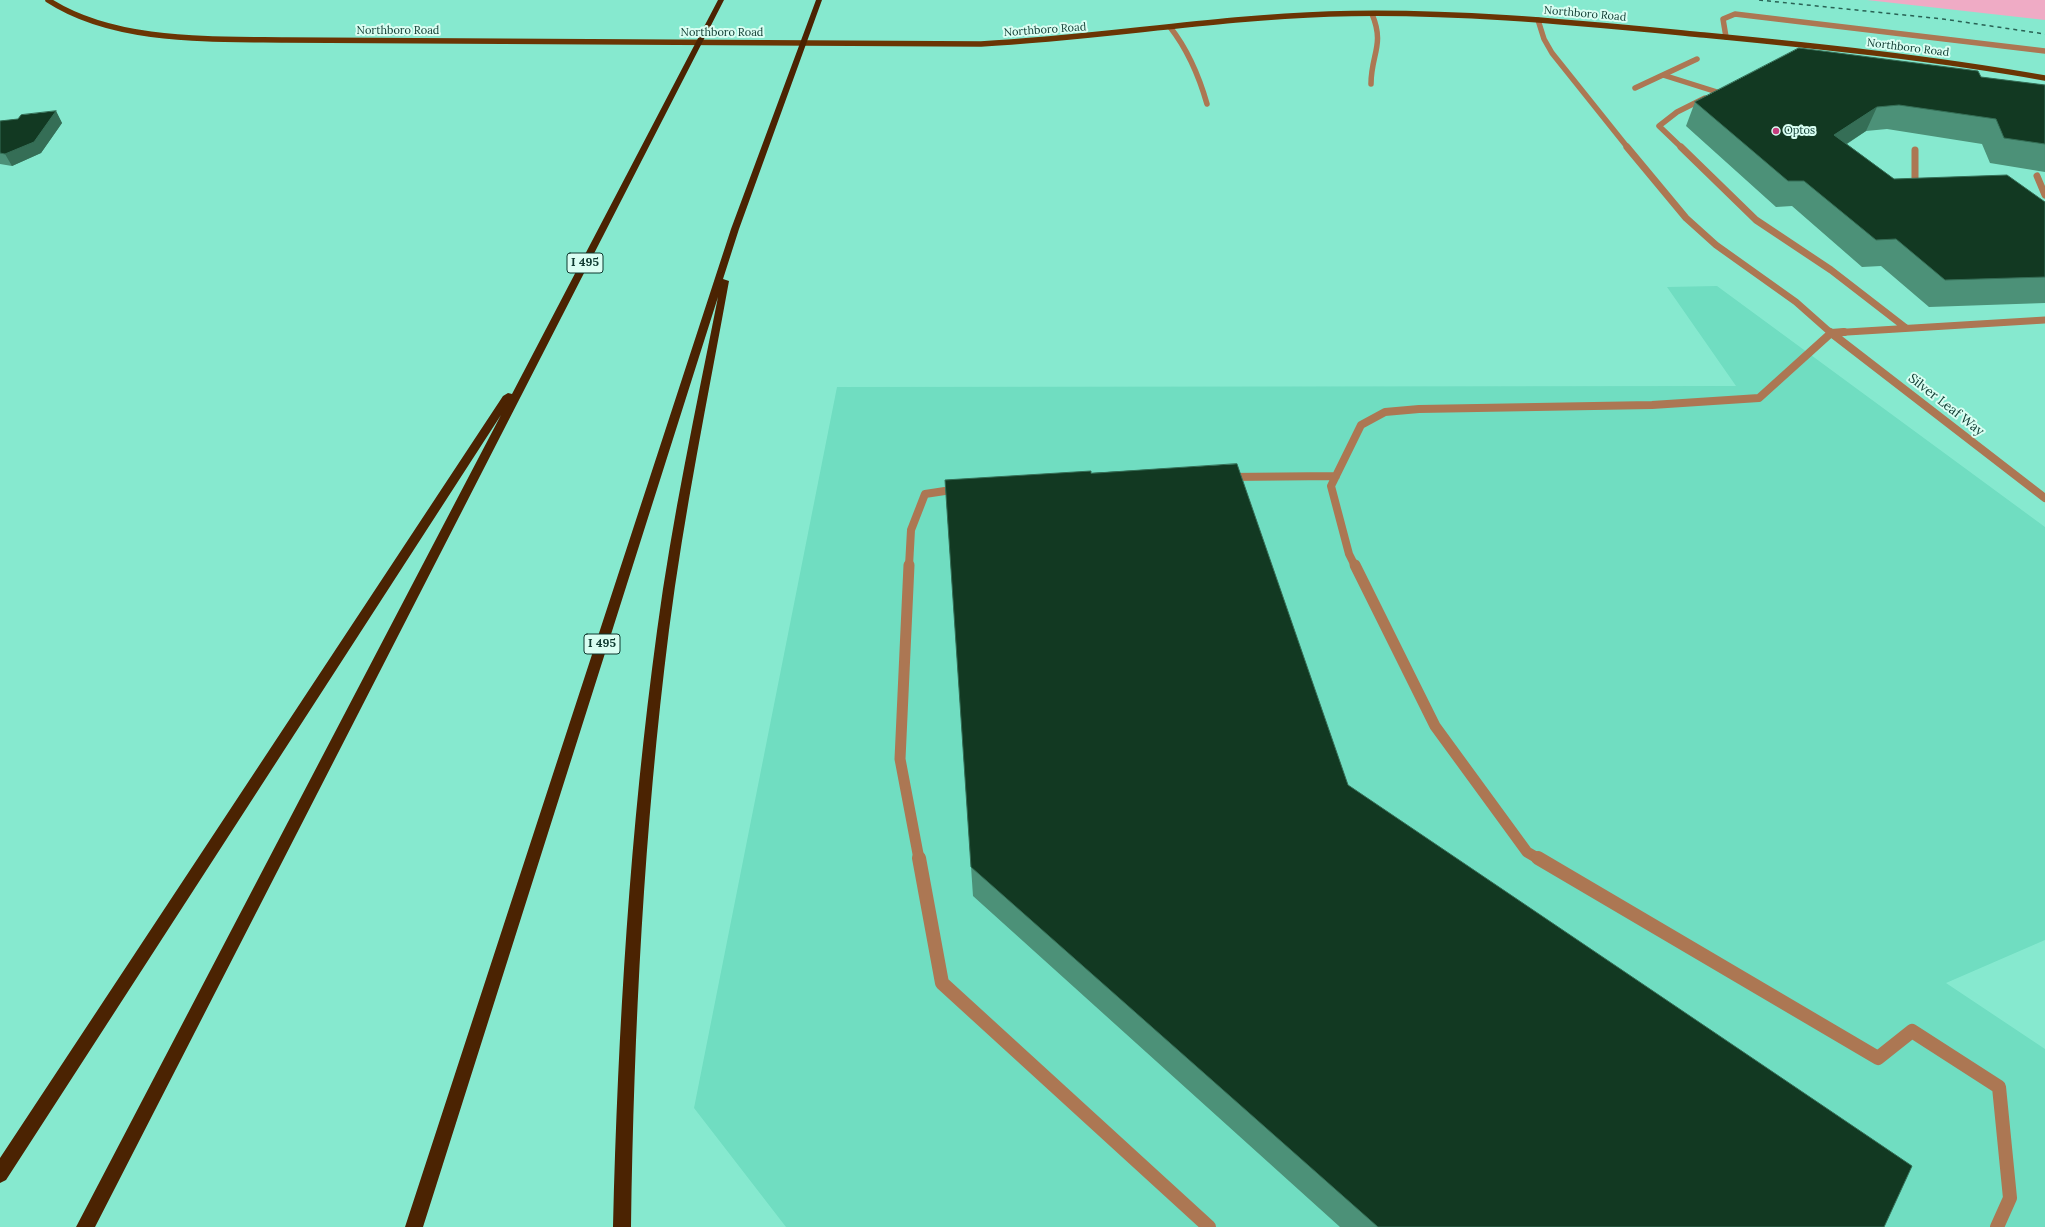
<!DOCTYPE html>
<style>
body{margin:0}
canvas{display:block;background:#86e9cf}
</style>
<canvas width="2045" height="1227"></canvas>
<script>
const ctx = document.querySelector('canvas').getContext('2d');
ctx.lineJoin = 'round';
function fill(path, color) { ctx.fillStyle = color; ctx.fill(path, 'evenodd'); }
function stroke(path, color, width, dash) { ctx.strokeStyle = color; ctx.lineWidth = width; ctx.lineCap = dash ? 'butt' : 'round'; ctx.setLineDash(dash || []); ctx.stroke(path); }
function drawText(font, color, halo, rows, align = 'center') {
  ctx.font = font + ' Lora,serif'; ctx.lineWidth = 4; ctx.setLineDash([]); ctx.textBaseline = 'middle'; ctx.strokeStyle = halo; ctx.fillStyle = color; for (const [text, x, y, turn = 0] of rows) {
    ctx.save(); ctx.translate(x, y); ctx.rotate((+turn || 0) * Math.PI / 180); ctx.textAlign = isNaN(turn) ? turn : align; if (halo) ctx.strokeText(text, 0, 0); ctx.fillText(text, 0, 0); ctx.restore();
  }
}
fill(new Path2D(`
 M1717,286L2045,527V940L1946,983L2045,1049V1227H786L694,1108L837,387L1736,386L1667,287Z`), '#70ddc1');
fill(new Path2D(`
 M1867,0H2045V20Z`), '#efabc5');
stroke(new Path2D(`
 M1538,20L1544,39L1552,53L1628,148
 M1170,27C1188,50 1199,76 1207,104
 M1726,37L1723,19L1735,14L2045,51
 M1663,75L1717,92
 M1371,84C1371,54 1385,45 1372,14
 M1635,88L1697,59
 M1682,148L1659,126L1677,112L1705,98`), '#ac7753', 5.5);
stroke(new Path2D(`
 M1627,147L1686,218L1716,245L1796,302L1831,333
 M1681,147L1756,220L1831,270L1906,328
 M1915,150V181L1925,183
 M2037,176L2045,195
 M1831,333L2045,320`), '#ac7753', 7);
stroke(new Path2D(`
 M1830,332L2045,498
 M1228,477L1336,476
 M909,566L911,530L925,494L958,489
 M1355,566L1349,554L1331,486L1361,425L1385,412L1419,409L1652,405L1759,398L1831,333L1844,332`), '#ac7753', 8);
stroke(new Path2D(`
 M909,565L900,759L919,859
 M1355,565L1435,726L1527,852L1539,859`), '#ac7753', 11);
stroke(new Path2D(`
 M919,858L942,983L1209,1227
 M1538,858L1878,1058L1912,1031L1999,1087L2010,1198L1997,1227`), '#ac7753', 14);
stroke(new Path2D(`
 M48,0C114,43 210,39 286,40L981,44C1097,38 1212,18 1329,14C1454,10 1579,23 1704,35C1818,46 1932,58 2045,78`), '#6a3504', 5.5);
fill(new Path2D(`
 M718,0H724L95,1227H76L501,415L6,1180L0,1183V1158L503,396L508,393L512,394Z
 M816,0H822L739,229L723,279L729,281C708,397 684,513 669,630C644,828 634,1027 631,1227H613C618,1027 630,829 657,631C672,519 696,408 718,297L423,1227H405L731,229Z`), '#4b2302');
stroke(new Path2D(`
 M1759,0L1943,19L2045,34`), '#296254', 1.5, [4, 4]);
fill(new Path2D(`
 M1981,77L2045,85V172L1990,163L1982,144L1887,129L1866,131L1847,144L1894,179L2045,202V303L1929,307L1881,266L1862,267L1792,206L1776,207L1686,126L1695,102Z
 M56,111L62,123L41,153L12,166L0,164V121L18,119Z
 M1091,473L1348,785L1884,1227H1340L973,896L945,480Z`), '#4c9178');
fill(new Path2D(`
 M1877,107L1866,131L1823,159L1834,135Z
 M56,111L62,123L41,153L12,166L5,154Z`), '#356e56');
const building = new Path2D(`
 M1799,48L1978,71L1981,77L2045,85V144L2004,138L1996,119L1899,105L1877,107L1834,135L1894,179L2007,175L2045,202V277L1945,280L1896,239L1876,240L1804,181H1788L1695,102Z
 M56,111L34,142L5,154L0,153V121L18,119L21,115Z
 M1237,464L1348,785L1912,1166L1884,1227H1378L971,867L945,480L1091,471V473Z`);
fill(building, '#123922');
stroke(building, '#356e56', 1);
for (const [x, y, r, color] of [
 [1776,131,4,"#c43e7e"]
]) { const dot = new Path2D(); dot.arc(x, y, r, 0, 2 * Math.PI); ctx.fillStyle = color; ctx.fill(dot); stroke(dot, '#d9fef2', 1.5); }
drawText('11px', '#0d392f', '#d9fef2', [
 ["Northboro Road",1585,14,5],
 ["Northboro Road",1045,30,-4],
 ["Northboro Road",398,31],
 ["Northboro Road",722,33],
 ["Northboro Road",1908,48,7]
]);
drawText('11px', '#0d392f', '#d9fef2', [
 ["Optos",1784,131]
], 'left');
for (const [x, y, w] of [
 [585,263,36],
 [602,644,36]
]) { const box = new Path2D(); box.roundRect(x - w / 2, y - 10, w, 20, 3); ctx.fillStyle = '#d9fef2'; ctx.fill(box); stroke(box, '#0d392f', 1); }
drawText('bold 12px', '#0d392f', null, [
 ["I 495",585,263],
 ["I 495",602,644]
]);
drawText('13px', '#0d392f', '#d9fef2', [
 ["Silver Leaf Way",1946,405,38]
]);
</script>
